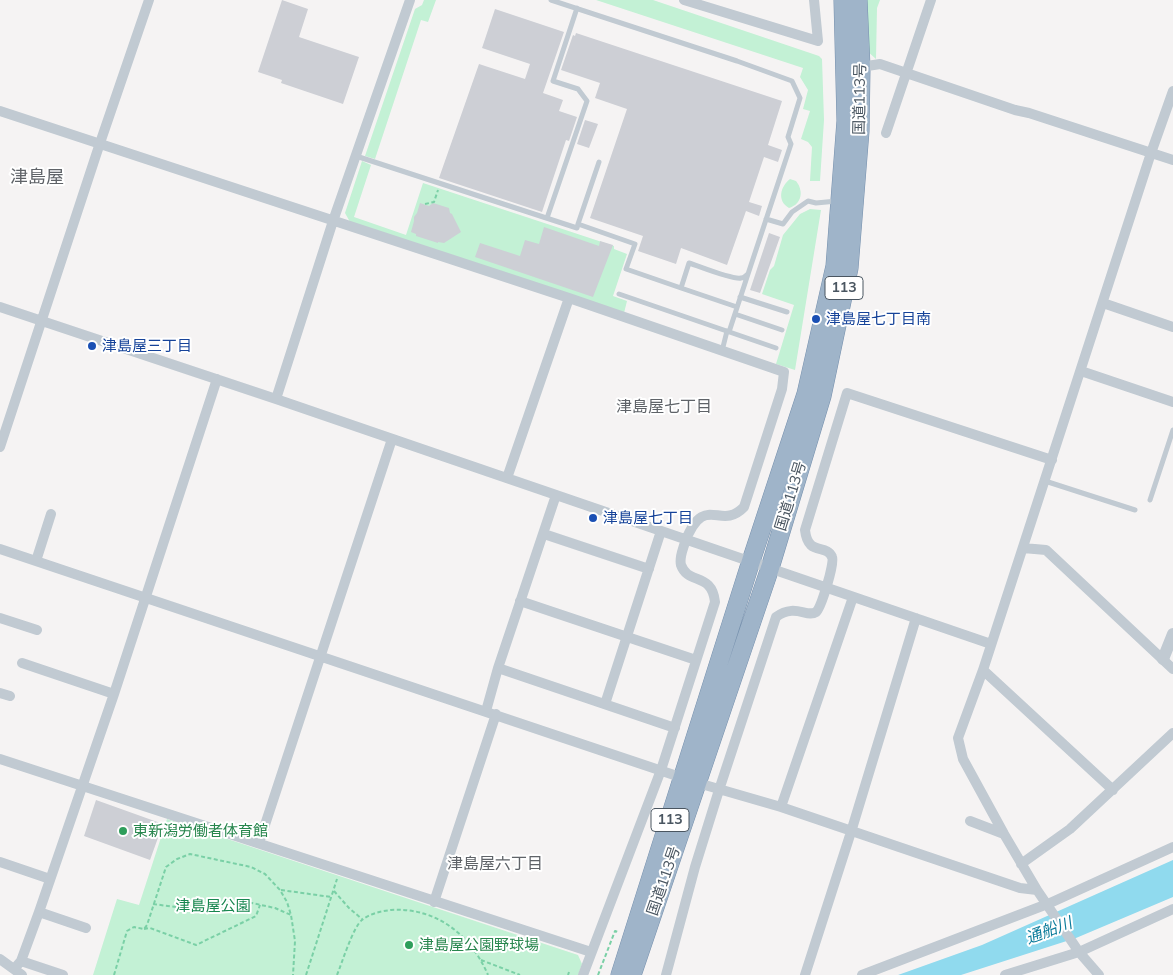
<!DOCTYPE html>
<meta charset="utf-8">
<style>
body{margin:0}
canvas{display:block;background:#f5f3f3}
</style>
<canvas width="1173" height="975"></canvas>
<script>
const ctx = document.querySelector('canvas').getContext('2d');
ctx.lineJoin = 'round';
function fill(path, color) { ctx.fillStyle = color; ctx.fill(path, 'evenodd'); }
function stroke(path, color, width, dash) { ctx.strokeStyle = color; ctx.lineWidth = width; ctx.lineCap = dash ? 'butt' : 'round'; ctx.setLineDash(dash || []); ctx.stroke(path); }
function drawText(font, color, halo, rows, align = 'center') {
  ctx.font = font + ' Mulish,"Noto Sans JP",sans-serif'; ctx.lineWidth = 4; ctx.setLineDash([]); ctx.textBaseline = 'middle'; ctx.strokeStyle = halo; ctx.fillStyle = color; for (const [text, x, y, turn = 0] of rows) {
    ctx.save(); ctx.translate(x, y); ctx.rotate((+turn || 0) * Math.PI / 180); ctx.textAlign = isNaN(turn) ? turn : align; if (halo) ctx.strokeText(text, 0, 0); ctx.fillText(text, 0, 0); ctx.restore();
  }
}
fill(new Path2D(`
 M424,0H436L428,22L421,20L375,159L365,156L415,9L422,5Z
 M596,0H653L819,56L822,59L824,120L820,181H810L812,147L808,142L801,139L810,111L803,109L808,90L800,77L803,68Z
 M864,0H880L877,8L876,59L866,50Z
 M362,161L371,165L354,217L406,235L423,183L614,246V249L627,254L613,296L627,301L624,313L350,222L345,213Z
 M790,179L796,181C804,191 802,204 789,208C777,201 780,187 790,179Z
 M810,209L821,210L795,370L776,364L794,305L762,294L770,270L774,266L783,235L800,214Z
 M167,819L578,955L582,964L578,975H93L117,899L139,905Z`), '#c3f1d5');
fill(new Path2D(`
 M1173,860V897L1076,938L961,975H898L982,945Z`), '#90daee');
fill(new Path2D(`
 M282,0L308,9L299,37L359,57L343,104L281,83L282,80L258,72Z
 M495,9L564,32L543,93L563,100L559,111L577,117L569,141L566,140L542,212L439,178L479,64L525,79L530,64L482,48Z
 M576,33L782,101L768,145L782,150L778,162L764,157L749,202L762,206L759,216L746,211L727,265L681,248L676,264L638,251L643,236L590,218L627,109L595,98L600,83L561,70L573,35L575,36Z
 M585,120L598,124L589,148L577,144Z
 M420,203L429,206L433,203L449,208L450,213L452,214L461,232L444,243L438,242V243L416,236V234L411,232L414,221V217L417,213Z
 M544,227L599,246L600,241L613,245L593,297L475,257L480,243L520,256L525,240L539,244Z
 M769,233L780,237L760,293L750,290Z
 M96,800L163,824L150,860L84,836Z`), '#cdcfd5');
const trunk = new Path2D(`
 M620,975L751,561L806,394L835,266L846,121L843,0
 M632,975L770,568L822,396L849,268L860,131L861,67L858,0`);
stroke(trunk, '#7690ad', 19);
stroke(new Path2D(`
 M425,204L434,202L438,190
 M281,890L331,897
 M334,891L349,908L362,919
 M153,904L198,910L225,903H252L275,908L291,915
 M144,929L150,928L196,945L256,916L260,905
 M481,960L520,975
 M114,975L127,931L134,927L144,929L147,925L166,867L177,859L190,854L251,867L265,874L280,890L287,902L291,915L295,941L293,975
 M306,975L337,879
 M337,975C342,963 353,927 362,920C369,914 381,911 391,910C436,907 471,935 488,975
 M568,975L569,972
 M598,975L615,931L618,932`), '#7ad0a6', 2, [4, 2.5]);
stroke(new Path2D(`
 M356,156L577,228L578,224L635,244L626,269L681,288L689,263C699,266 732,280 741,278C744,278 745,276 748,274L791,144L788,137L800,98L792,81L737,61L551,0
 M547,218L587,101L578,89L553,81L577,8
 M766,219L783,224L792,212L808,201L816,203L837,201
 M578,224L599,162
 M681,288L737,307
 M619,294L776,348
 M740,297L787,312
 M735,314L782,330
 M729,332L748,274
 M722,351L727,331
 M1045,481L1135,510
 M1150,500L1173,430`), '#c1cad2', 5);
stroke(new Path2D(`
 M684,0L818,41L814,0
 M861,67L880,64L1015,110L1029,113L1173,160
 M0,111L569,298L784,372L782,389L744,507C720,532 705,491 685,542C683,550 679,557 681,565C688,585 712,572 715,602L661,770L583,975
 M886,133L931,0
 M1103,303L1173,327
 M0,307L276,399L991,644
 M1081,371L1173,402
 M276,399L333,221L410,0
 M0,447L100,143L149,0
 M507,478L569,298
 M544,534L649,569
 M1023,548L1046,550L1173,669
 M0,549L683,778
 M36,561L51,514
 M520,601L696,660
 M0,618L37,630
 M22,663L114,694
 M498,668L675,728
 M983,670L1113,790
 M0,693L10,696
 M605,704L661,531
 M486,711L498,668L556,495
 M0,759L591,952
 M698,783L781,807L1020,888L1037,890
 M781,807L853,597
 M970,821L1004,834
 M259,843L392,439
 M0,862L50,879
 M1021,864L1070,829L1173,733
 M434,902L496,714
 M39,912L86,928
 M0,959L22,975
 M21,961L63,975
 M14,969L21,961L39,912L114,694L217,379
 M666,975L695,867L719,790L776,617C795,603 807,618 816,612C821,608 835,563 832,557C826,543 808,557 805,530L847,393L1052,460
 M805,975L851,832L916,618
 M862,975L1050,903L1173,847
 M1005,975L1079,952L1173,909
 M1099,975L1079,952L1037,890L1004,834L963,759L958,738L983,670L1151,153L1173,91`), '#c1cad2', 10);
stroke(new Path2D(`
 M1163,659L1173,634`), '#c1cad2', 12);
stroke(trunk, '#9fb4c9', 18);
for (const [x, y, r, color] of [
 [816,319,5,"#1a4fb4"],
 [92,346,5,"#1a4fb4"],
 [593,518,5,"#1a4fb4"],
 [123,831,5,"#2e9e5b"],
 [409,945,5,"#2e9e5b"]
]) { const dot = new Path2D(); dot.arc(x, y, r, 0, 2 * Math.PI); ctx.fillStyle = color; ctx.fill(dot); stroke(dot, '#fff', 2); }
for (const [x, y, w] of [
 [844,288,38],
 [670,820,38]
]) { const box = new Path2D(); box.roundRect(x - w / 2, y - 11.5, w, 23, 4); ctx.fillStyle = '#fff'; ctx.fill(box); stroke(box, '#4a5661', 1); }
drawText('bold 14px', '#4a5661', null, [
 ["113",844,288],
 ["113",670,820]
]);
drawText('15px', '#4a5661', '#fff', [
 ["国道113号",860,99,-89],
 ["国道113号",791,496,-73],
 ["国道113号",664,881,-71]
]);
drawText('15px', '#164399', '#fff', [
 ["津島屋七丁目南",826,319],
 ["津島屋三丁目",102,346],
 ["津島屋七丁目",603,518]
], 'left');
drawText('15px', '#27864d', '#fff', [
 ["東新潟労働者体育館",133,831],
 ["津島屋公園野球場",419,945]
], 'left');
drawText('15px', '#17864f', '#fff', [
 ["津島屋公園",213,906]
]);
drawText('16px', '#5f6368', '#fff', [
 ["津島屋七丁目",664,407],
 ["津島屋六丁目",495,864]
]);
drawText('italic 16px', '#0c7c9b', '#fff', [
 ["通船川",1049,931,-21]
]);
drawText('18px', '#5f6368', '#fff', [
 ["津島屋",37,178]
]);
</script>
